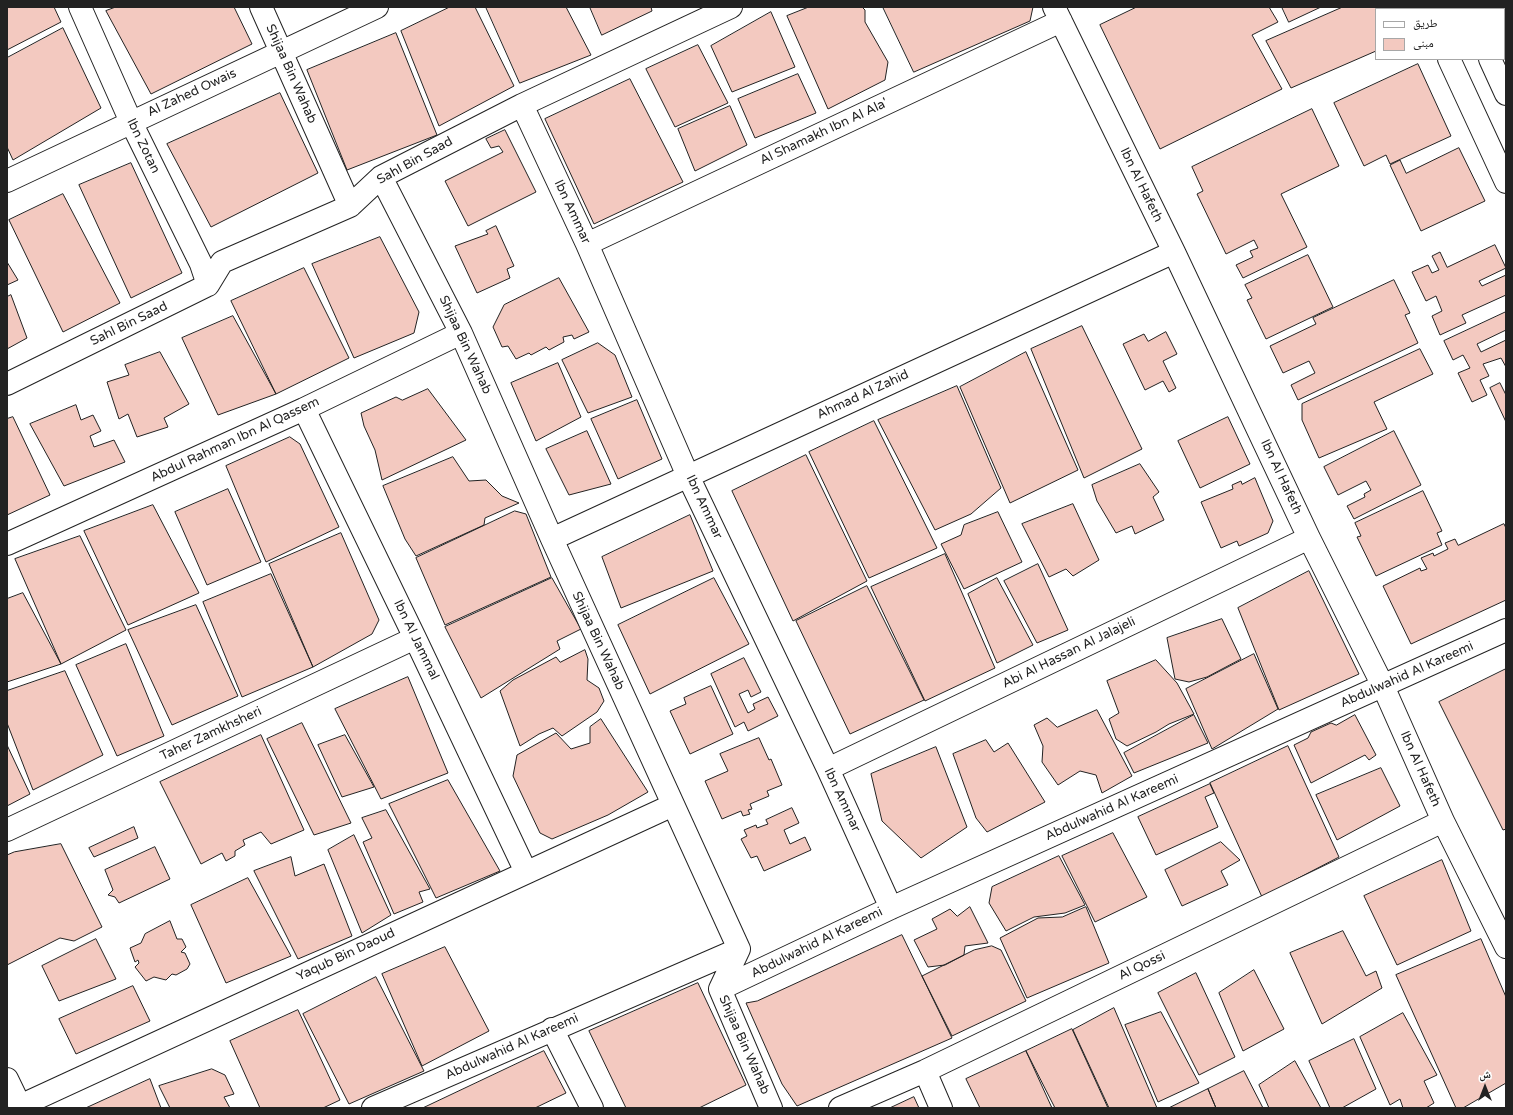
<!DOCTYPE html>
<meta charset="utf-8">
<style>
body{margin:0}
#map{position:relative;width:1513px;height:1115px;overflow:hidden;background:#fff;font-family:"Varela Round","Noto Naskh Arabic",sans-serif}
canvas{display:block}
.frame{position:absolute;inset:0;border:8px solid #222;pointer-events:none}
.legend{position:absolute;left:1375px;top:8px;width:130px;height:52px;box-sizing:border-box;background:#fff;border:1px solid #a7a7a7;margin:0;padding:5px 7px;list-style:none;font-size:12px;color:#222}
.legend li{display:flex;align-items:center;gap:8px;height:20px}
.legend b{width:20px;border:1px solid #a7a7a7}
.north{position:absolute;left:1465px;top:1067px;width:40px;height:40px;-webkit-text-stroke:3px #fff;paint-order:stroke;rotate:0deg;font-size:11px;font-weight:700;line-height:16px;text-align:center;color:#222}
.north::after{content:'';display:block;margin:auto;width:14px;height:18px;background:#222;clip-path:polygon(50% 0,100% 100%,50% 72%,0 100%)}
</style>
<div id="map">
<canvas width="1513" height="1115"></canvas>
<div class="frame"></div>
<ul class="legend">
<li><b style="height:5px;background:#fff"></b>طريق</li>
<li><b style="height:11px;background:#f3c9c0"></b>مبنى</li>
</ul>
<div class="north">ش</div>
</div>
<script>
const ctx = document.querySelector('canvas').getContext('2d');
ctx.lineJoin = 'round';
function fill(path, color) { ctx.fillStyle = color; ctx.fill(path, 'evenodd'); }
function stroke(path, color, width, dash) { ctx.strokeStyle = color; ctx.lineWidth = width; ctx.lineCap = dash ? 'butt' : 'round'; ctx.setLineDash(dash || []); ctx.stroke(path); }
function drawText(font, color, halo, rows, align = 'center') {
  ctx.font = font + ' "Varela Round",sans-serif'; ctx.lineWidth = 3; ctx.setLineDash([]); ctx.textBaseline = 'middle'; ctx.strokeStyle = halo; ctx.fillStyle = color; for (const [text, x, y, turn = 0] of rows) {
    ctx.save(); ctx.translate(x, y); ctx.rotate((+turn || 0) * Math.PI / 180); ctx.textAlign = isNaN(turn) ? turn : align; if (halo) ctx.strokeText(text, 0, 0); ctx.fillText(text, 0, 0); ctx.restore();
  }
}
const building = new Path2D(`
 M7,7H54L61,22L7,50Z
 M116,7H234L252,44L151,94L106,11Z
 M450,7H475L514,86L439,126L401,31Z
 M486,7H566L591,55L520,83Z
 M590,7H651L652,11L602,35Z
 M809,7H862L865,10V22L888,62L885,80L828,109L787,16Z
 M883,7H1033L1030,21L914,72Z
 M1137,7H1269L1278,22L1252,35L1282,89L1160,149L1100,25Z
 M1282,7H1321L1289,22Z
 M1343,7H1377L1376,51L1291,88L1266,41Z
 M771,12L795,67L732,92L711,46Z
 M63,28L101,108L13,160L7,147V58Z
 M396,33L437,135L347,170L307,70Z
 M698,45L728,103L675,127L646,69Z
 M1418,64L1451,136L1390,164L1386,155L1364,166L1334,103Z
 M798,74L816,113L755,138L738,99Z
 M630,79L683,182L594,224L545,119Z
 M280,93L318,173L211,227L167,144Z
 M730,106L747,145L695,171L678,129Z
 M1312,109L1339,166L1281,194L1307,247L1243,278L1236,265L1253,257L1250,251L1258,248L1254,240L1226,254L1197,194L1203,191L1192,167Z
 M505,130L536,192L468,226L445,181L503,152L499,146L491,148L486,139Z
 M1459,148L1485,201L1421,231L1390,165L1400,160L1406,173Z
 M131,163L182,273L131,298L79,185Z
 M63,194L120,303L63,332L9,220Z
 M496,226L514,266L507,269L510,278L477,293L455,246L488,234L486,231Z
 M380,237L419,312L414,333L354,358L312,264Z
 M1495,245L1506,268L1479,281L1482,286L1506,275V295L1462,315L1466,323L1440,335L1432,316L1442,311L1436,296L1426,301L1412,272L1428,265L1432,273L1439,270L1432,256L1440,252L1447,267Z
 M1308,255L1333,307L1266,339L1247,300L1252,298L1245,285Z
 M7,262L18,280L7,285Z
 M304,268L349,358L276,394L231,301Z
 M559,278L589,332L574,339L572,335L563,337L564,342L549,350L546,347L531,355L529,353L516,359L508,346L502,347L493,327L504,305Z
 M1394,280L1410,313L1405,315L1418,343L1298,400L1291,385L1315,373L1309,361L1283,373L1270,346L1316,324L1313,318Z
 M11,295L27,338L7,349V297Z
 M1506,312V330L1477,344L1481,352L1506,340V367L1501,358L1483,364L1489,376L1480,380L1487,395L1472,402L1458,373L1470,368L1463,355L1453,360L1444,341Z
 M233,316L276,394L218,415L182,338Z
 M1082,326L1142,449L1084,478L1031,349Z
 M1166,332L1177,354L1163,361L1176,388L1169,392L1163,381L1145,390L1123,344L1144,334L1148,341Z
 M598,343L615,355L632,397L588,413L562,360Z
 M1420,349L1433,374L1374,402L1387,429L1319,458L1302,420V404Z
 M160,352L189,404L164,418L168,427L137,437L128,414L119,419L107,382L129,375L125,365Z
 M1026,352L1078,470L1010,503L960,387Z
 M558,363L581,417L536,441L511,383Z
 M1500,383L1506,395V422L1490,388Z
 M957,386L1001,488L971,514L935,530L878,420Z
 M428,389L466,440L382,480L375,450L364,426L361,413L396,397L402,400Z
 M637,400L662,459L618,479L591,419Z
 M76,405L81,420L93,415L101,431L90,436L94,447L114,440L125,462L64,486L30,424Z
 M13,417L50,495L7,515V419Z
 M1228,417L1250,464L1200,488L1178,441Z
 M874,421L937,548L869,578L809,452Z
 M587,431L611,484L569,495L546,449Z
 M1394,431L1421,485L1354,519L1347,506L1365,497L1364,494L1371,490L1366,481L1338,495L1324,467Z
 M290,437L300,444L339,527L266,562L226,466Z
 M806,455L867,581L793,621L732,491Z
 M453,457L469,481L486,480L502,496L519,503L485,518L484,525L416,556L405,539L383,486Z
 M1140,464L1159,492L1153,497L1164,520L1135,534L1132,526L1116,533L1097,501L1092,485Z
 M1255,478L1273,521L1268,533L1239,546L1237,541L1221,548L1201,502L1233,489L1232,485L1241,481L1242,484Z
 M228,489L261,562L207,585L175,512Z
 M1423,491L1442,531L1437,533L1442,545L1376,576L1357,537L1361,536L1355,523Z
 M1073,504L1099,560L1073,576L1066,569L1049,577L1022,524Z
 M153,505L199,593L128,625L84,531Z
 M515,511L526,514L551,577L445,625L416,558Z
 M998,512L1022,562L964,589L941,544L961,535L964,525Z
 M690,515L713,571L621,608L602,557Z
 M1504,524L1506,528V600L1411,644L1383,586L1420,568L1421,571L1427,569L1421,558L1433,553L1434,556L1448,549L1445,543L1455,539L1458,545Z
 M341,533L379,620L372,634L313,667L269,564Z
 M80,536L126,630L61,664L15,559Z
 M945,554L995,668L925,701L871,587Z
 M1038,564L1068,630L1037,643L1004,581Z
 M1309,571L1359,674L1279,710L1238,608Z
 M271,574L313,667L242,697L203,602Z
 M552,578L581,629L557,641L560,649L481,698L445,627Z
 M714,578L749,644L650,694L618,625Z
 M997,578L1033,645L997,663L968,594Z
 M867,586L924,700L850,734L796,621Z
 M23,593L61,664L7,682V599Z
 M196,605L238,696L172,725L128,630Z
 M1222,619L1241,659L1207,677L1189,682L1175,679L1167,638Z
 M126,644L164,736L117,756L76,665Z
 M585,650L588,659L587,680L599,688L604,701L597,712L562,736L553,728L539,734L520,746L500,691L513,680L556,657L560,662Z
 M1254,654L1278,709L1212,749L1186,689Z
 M744,658L761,692L751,697L748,690L739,694L748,713L755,709L753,704L768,697L778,716L748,731L744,722L735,727L711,674Z
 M1156,660L1177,683L1194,714L1169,724L1156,732L1127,746L1116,739L1109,719L1119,713L1107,681Z
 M1506,669V829L1503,830L1439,702Z
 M65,671L103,755L33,790L7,723V691Z
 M408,677L448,773L381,799L335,709Z
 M711,686L733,734L690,754L670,711L686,704L684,698Z
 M1097,710L1132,776L1102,793L1096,775L1080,771L1058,785L1042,762L1043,746L1034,725L1047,718L1057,727Z
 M1194,715L1208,743L1134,773L1124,753Z
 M1355,715L1376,755L1369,760L1365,755L1311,783L1294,745L1308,738L1311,732L1331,723L1336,725Z
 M601,719L648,792L608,815L552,839L540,833L513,776L517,755L556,733L571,749L590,743V727Z
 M302,723L351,823L314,835L267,739Z
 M261,735L304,830L271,844L261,832L243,840L245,845L235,851V856L226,861L222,853L201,864L160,782Z
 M345,735L374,787L342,797L318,745Z
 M759,738L769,760L771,759L782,785L767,791L769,796L750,804L752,809L748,810L750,814L743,816L741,811L722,819L705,781L728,771L720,754Z
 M986,740L994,752L1008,743L1045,802L987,832L976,818L953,754Z
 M7,745L30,794L7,806Z
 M1288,746L1339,857L1262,897L1210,783Z
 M936,747L967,827L921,858L882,821L871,774Z
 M1381,768L1400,806L1337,840L1316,795Z
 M448,780L500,871L436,898L389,804Z
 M1210,784L1214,793L1205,797L1218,827L1156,855L1138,817Z
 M792,808L799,823L784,830L790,844L805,837L811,850L764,871L757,856L751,858L741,839L747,836L744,830L756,825L757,828L768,824L766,820Z
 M386,810L430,889L419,892L423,902L394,914L363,842L372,838L362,818Z
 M134,827L138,838L94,857L89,848Z
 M1113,833L1147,897L1095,922L1062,856Z
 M354,835L391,915L362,933L328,850Z
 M1221,842L1240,860L1221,871L1228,885L1182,906L1165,870Z
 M61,844L102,927L74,941L60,938L7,965V855L14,852Z
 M155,847L170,879L119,903L115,897L108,895L113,890L105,870Z
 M1059,856L1085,905L1065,913L1034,917L1006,931L989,903L992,887Z
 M291,857L295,876L324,864L352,936L298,959L254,871Z
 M1442,860L1471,931L1397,965L1364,896Z
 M248,878L291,956L226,983L191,905Z
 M970,907L988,943L965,946L964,955L945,965L928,967L914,940L937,929L932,919L950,909L957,916Z
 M1086,907L1109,963L1027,998L1000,938L1038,918L1062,917Z
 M170,921L177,939H182L186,947L181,952L185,953L190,964L187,969L176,975L172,974L166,980L154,977L146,981L135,967L139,963L138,960L135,962L130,948L141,943L145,934Z
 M1343,931L1366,976L1376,971L1382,988L1322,1024L1290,953Z
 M902,935L952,1038L797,1106L782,1084L746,1003L757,1001Z
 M96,939L116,979L59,1001L42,966Z
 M1481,939L1506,997V1083L1463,1108H1456L1396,975Z
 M992,946L1001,950L1026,1001L952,1036L922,976L974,950Z
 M445,947L489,1031L422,1066L382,974Z
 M1254,970L1284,1029L1243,1051L1219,993Z
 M1196,973L1235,1057L1199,1075L1158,993Z
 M376,977L424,1071L349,1104L303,1014Z
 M698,983L746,1085L699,1108H626L589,1031Z
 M133,986L150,1021L76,1054L59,1019Z
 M1114,1008L1157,1108H1109L1073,1030Z
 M298,1010L340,1100L323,1108H260L230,1041Z
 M1161,1012L1199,1083L1158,1102L1125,1025Z
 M1403,1013L1437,1075L1424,1081L1434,1103L1426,1108H1403L1400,1099L1390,1105L1360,1037Z
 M1072,1029L1108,1108H1055L1026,1051Z
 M1354,1039L1376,1089L1342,1108H1330L1309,1061Z
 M544,1051L566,1093L535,1108H423Z
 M1026,1051L1052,1108H980L966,1079Z
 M1295,1061L1321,1108H1269L1259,1085Z
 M212,1069L225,1075L234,1094L224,1097L230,1108H170L159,1086Z
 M1244,1071L1263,1108H1216L1208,1089Z
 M150,1079L161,1108H86Z
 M1208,1089L1216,1108H1169Z
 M914,1097L919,1108H890Z`);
fill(building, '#f3c9c0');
stroke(building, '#222', 1);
const street = new Path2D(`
 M80,7L131,122L201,264L208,285
 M261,7L350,206
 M1054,7L1174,252L1309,538L1383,686L1443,821L1506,947
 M522,105L587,244L688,476L828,769L891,908
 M381,177L461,333L552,539L739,949L720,989L771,1108
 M7,181L377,7
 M587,244L1061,21
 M7,384L208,285L222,262L350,206L381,177L522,105L731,7
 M304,409L415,638L526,872
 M552,539L1174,252
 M7,544L304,409L461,333
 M828,769L1309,538
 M7,830L415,638
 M720,989L891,908L1506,630
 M552,1029L592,1108
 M925,1071L941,1108
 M7,1079L21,1108
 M20,1106L673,805
 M373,1108L739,949
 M840,1108L925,1071L1443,821`);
const secondary = new Path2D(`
 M1426,7V9
 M1466,7L1467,9
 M1449,59L1506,182
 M1490,59L1506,94`);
stroke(street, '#222', 24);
stroke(secondary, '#222', 24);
stroke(street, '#fff', 22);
stroke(secondary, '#fff', 22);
drawText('13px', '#222', '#fff', [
 ["Shijaa Bin Wahab",291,74,66],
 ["Al Zahed Owais",192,93,-25],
 ["Al Shamakh Ibn Al Ala'",824,132,-25],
 ["Ibn Zotan",143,146,64],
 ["Sahl Bin Saad",415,161,-29],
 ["Ibn Al Hafeth",1141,185,64],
 ["Ibn Ammar",572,212,65],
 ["Sahl Bin Saad",129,324,-26],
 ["Shijaa Bin Wahab",465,345,65],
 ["Ahmad Al Zahid",863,395,-25],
 ["Abdul Rahman Ibn Al Qassem",235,440,-25],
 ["Ibn Al Hafeth",1281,477,65],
 ["Ibn Ammar",704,507,65],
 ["Ibn Al Jammal",416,640,64],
 ["Shijaa Bin Wahab",598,641,65],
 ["Abi Al Hassan Al Jalajeli",1069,653,-26],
 ["Abdulwahid Al Kareemi",1407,675,-24],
 ["Taher Zamkhsheri",211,734,-25],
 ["Ibn Al Hafeth",1420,769,66],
 ["Ibn Ammar",842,800,65],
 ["Abdulwahid Al Kareemi",1112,808,-24],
 ["Abdulwahid Al Kareemi",817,943,-26],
 ["Yaqub Bin Daoud",346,955,-25],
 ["Al Qossi",1142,966,-26],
 ["Shijaa Bin Wahab",744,1045,66],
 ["Abdulwahid Al Kareemi",512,1047,-24]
]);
</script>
